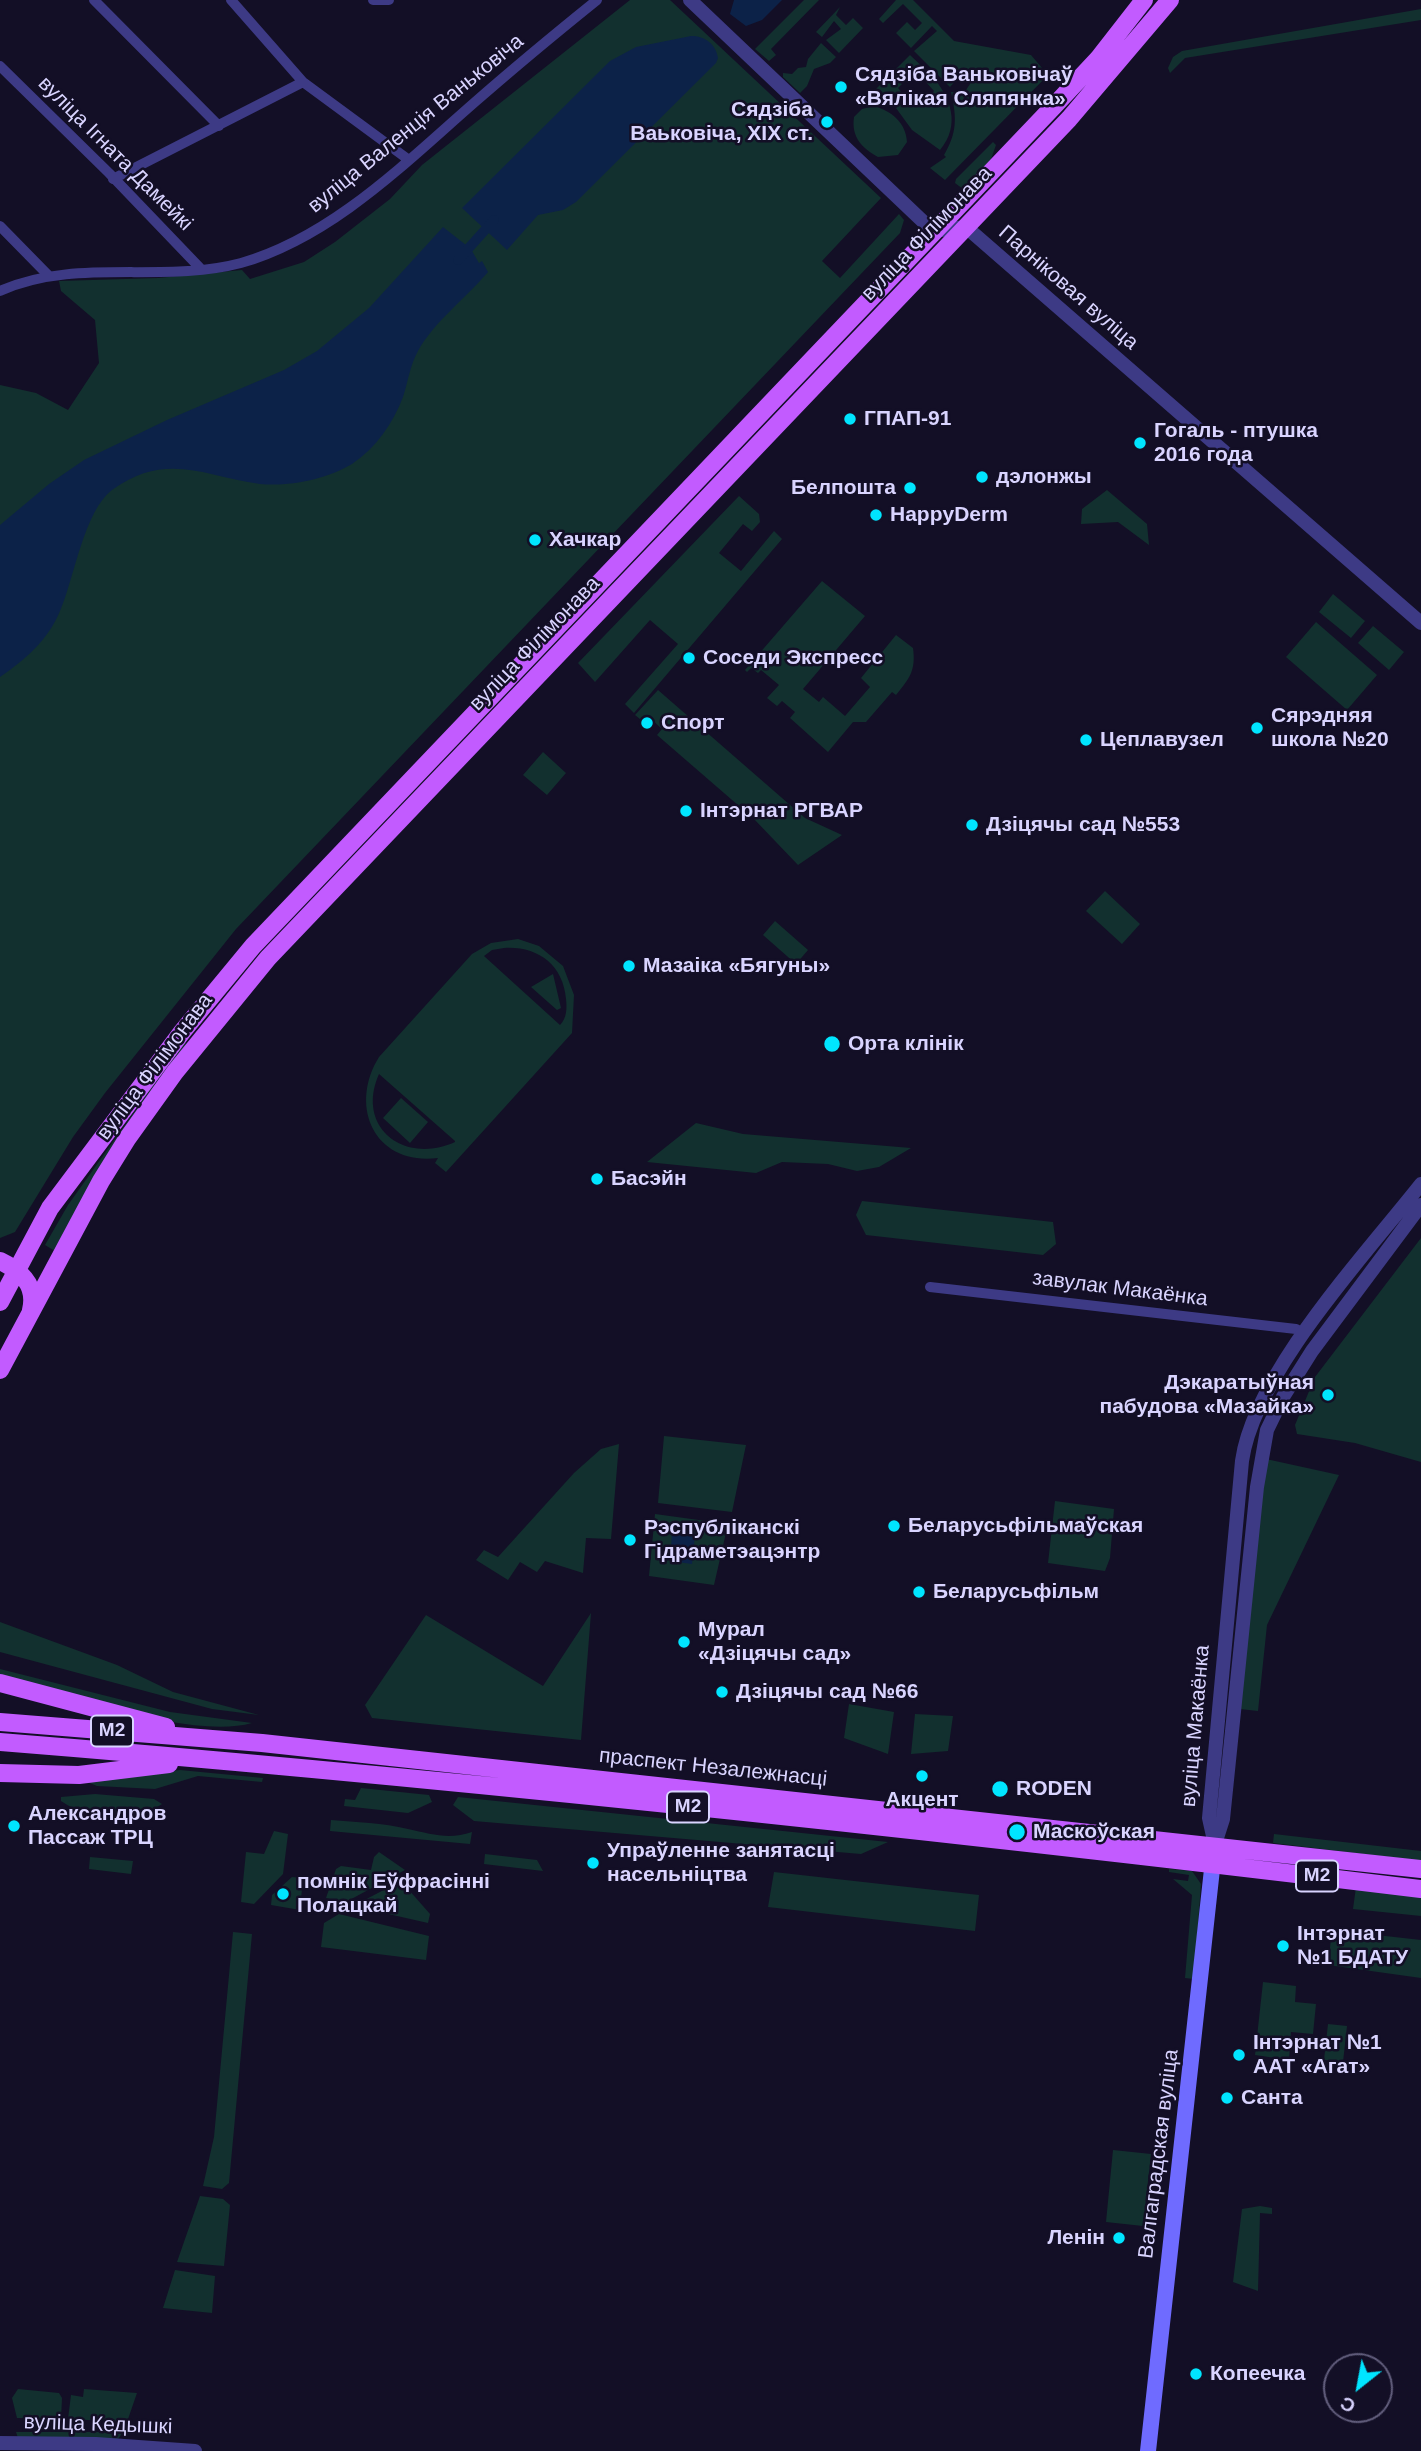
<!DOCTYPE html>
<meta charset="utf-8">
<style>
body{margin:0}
#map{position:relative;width:1421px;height:2451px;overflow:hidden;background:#130f26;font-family:Arial,sans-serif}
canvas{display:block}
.north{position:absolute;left:1323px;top:2353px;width:70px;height:70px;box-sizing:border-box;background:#130f26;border:2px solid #625e7d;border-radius:50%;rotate:211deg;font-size:19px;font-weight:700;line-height:28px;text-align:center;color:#d9d4ff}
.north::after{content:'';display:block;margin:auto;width:24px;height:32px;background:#00e5ff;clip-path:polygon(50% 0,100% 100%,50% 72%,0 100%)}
</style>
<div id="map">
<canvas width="1421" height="2451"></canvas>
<div class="north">С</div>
</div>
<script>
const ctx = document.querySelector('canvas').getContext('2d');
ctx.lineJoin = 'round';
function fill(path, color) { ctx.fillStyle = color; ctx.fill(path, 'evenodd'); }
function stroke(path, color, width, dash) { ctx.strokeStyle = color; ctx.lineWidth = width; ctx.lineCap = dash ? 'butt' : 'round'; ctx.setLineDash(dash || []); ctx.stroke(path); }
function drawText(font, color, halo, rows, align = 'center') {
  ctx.font = font + ' Arial,sans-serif'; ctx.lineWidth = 5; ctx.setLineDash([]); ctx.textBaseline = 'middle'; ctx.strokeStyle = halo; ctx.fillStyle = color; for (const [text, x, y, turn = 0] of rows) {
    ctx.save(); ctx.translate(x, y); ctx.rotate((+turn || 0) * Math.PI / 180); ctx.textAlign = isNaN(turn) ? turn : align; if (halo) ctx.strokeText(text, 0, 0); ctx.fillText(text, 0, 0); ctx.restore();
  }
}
fill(new Path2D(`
 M630,0H670L881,198L822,261L840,278L899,214L904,220L900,233L236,929L105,1093L73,1137L15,1232L0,1238V385L36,393L68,410L99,363L95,320L61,291L59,281L158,278L242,270L250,279L304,262L335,242L390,199L422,165Z
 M804,0H819L771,49L776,55L769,61L755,49Z
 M896,0H913L954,41L1031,55L1048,75L945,180L930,168L946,157L944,155C957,133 957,118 951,92L964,93L970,84L968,80L959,77L950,87L914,51L937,31L932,26L911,48L896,33L907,22L915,30L922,23L903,4L883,23L879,19Z
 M840,7L836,15L846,25L853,18L863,28L839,53L826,40L841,29L834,21L822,37L816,32Z
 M1421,9V20L1185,58L1170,73L1168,68L1173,57L1182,51Z
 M821,43L836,57L830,63L814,69L807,86L800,93L783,77V73L792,74L798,68L806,67L808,59Z
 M910,55L928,72L921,78L907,66L896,78L902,84L898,88L903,94L891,106L881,100L866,99Z
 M931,75C951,97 961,125 940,150L912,130L896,108L907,97L922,105L934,91L925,81Z
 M874,106C891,111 906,122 907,142L898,155L878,157C862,148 851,137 854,117L862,109Z
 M993,142L996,145L990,162L963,189L955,183L956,179Z
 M1107,490L1147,524L1149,545L1118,522L1081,524L1082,509Z
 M739,496L759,514L760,522L752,531L743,524L719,553L741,571L774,531L782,539L634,713L625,704L678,644L650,620L595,682L578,663Z
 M822,581L865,616L803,689L819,702L823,697L845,716L870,687L861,678L896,635L913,648C916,670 910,678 896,695L892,692L866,722H853L828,752L790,718L795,712L782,701L777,706L767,698L779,685L761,670L758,673L751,668L747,672L745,670Z
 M1333,594L1365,621L1351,638L1319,612Z
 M1316,622L1377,675L1347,710L1286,657Z
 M1373,626L1404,652L1389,670L1358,643Z
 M658,690L805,818L842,835L798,865L754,819L657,735L662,729L651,719L646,724L635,715Z
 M543,752L566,773L547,795L523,775Z
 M1105,891L1140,924L1122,944L1086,911Z
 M775,921L808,950L796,964L763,935Z
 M518,939L539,946L563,966L574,995L572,1033L446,1172L435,1163L438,1158C375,1166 348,1107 379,1057L472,954L491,943ZM504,948C537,946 563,964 566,999C567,1008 567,1018 560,1025L484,956L492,950ZM379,1074L455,1141V1142C405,1165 355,1128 379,1074Z
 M553,974L561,1008L557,1010L531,987Z
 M184,1042L187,1044L55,1251L45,1245L68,1205Z
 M401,1098L428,1122L410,1143L383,1118Z
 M696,1123L743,1134L911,1148L879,1167L857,1171L828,1164L782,1162L756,1173L647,1162Z
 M862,1201L1053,1222L1056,1244L1043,1255L866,1235L856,1215Z
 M1421,1238V1462L1355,1443L1297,1434L1295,1425L1315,1377Z
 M664,1436L746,1445L732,1512L658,1503Z
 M619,1444L611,1539L586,1538L583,1573L545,1561L537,1572L520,1562L508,1580L476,1560L484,1550L498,1557L574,1473L601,1449Z
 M1266,1459L1339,1475L1267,1625L1258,1711L1240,1709Z
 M1055,1501L1114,1509L1110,1558L1105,1571L1048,1563Z
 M655,1514L728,1524L714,1585L649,1576Z
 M591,1613L581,1740L372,1718L365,1705L426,1615L543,1686Z
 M0,1622L117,1665L173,1692L259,1715L212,1709L0,1652Z
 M0,1669L170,1712L252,1723C192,1740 63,1694 0,1676Z
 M849,1704L894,1712L888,1754L844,1738Z
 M915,1714L953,1716L948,1751L911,1754Z
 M180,1770L263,1778L262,1782L198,1776L155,1789L97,1786L85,1781Z
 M361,1788L429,1795L432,1802L408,1813L344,1806L345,1799L355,1800Z
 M95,1794L154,1799L162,1804C131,1825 92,1822 61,1801V1797Z
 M458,1797L888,1842L861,1854L474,1821L453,1805Z
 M331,1820C356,1822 383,1823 408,1829C431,1834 449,1840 472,1832L470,1844L330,1831Z
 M274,1831L288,1834L283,1874L254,1904L241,1902L246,1852L264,1854Z
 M1274,1834L1421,1851V1861L1273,1843Z
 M379,1852L405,1870L344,1903L326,1898L336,1869L341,1866L371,1870L374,1857Z
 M485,1854L537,1860L543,1871L484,1864Z
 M90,1857L133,1861L131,1874L89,1869Z
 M1169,1869L1192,1871L1201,1884L1194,1979L1185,1978L1192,1895L1173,1879L1188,1881L1189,1875L1169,1872Z
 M774,1872L979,1895L975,1931L768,1907Z
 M292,1877L303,1878L300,1910L271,1905L272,1895Z
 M401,1881L430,1914L428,1923L353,1906Z
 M1356,1887L1421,1895V1916L1353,1909Z
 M339,1914L429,1936L426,1960L321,1947L324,1923Z
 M1332,1930L1421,1940V1978L1328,1965Z
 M233,1932L252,1934L229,2183L222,2189L203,2186L214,2137Z
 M1263,1982L1296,1986L1295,2002L1316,2004L1313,2034L1291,2032L1289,2060L1255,2055Z
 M1328,2024L1347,2026L1343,2062L1324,2060Z
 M1113,2150L1151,2154L1143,2226L1106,2222Z
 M200,2196L223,2199L230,2205L224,2266L177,2262Z
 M1260,2206L1272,2208V2214L1260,2213L1258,2291L1233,2282L1242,2209Z
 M175,2270L215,2276L212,2313L163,2308Z
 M18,2389L59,2393L62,2398L61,2419L17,2418L12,2398Z
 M84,2389L137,2393L127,2422L68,2419L71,2395L83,2397Z
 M16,2432H123L118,2439L18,2438Z`), '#12302f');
fill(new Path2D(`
 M734,0H782L762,20L746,26L730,14Z
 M691,36C705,36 716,44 718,58L716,63L576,202L563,210L538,215L507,250L462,208L610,61L636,47Z
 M443,227L466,245L465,249L472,251L479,263L482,261L488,272C466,298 434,322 418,351C410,365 408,382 403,397C393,423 376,448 352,464C327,479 289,487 260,484C204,476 166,451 112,490C84,511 74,579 60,611C48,640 25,660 0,677V525L49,484L84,460L167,420L284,370L317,351L369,308Z
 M672,1533L695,1535L692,1564L670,1561Z`), '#0c2248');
stroke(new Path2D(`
 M458,260L494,220`), '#0c2248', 10);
stroke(new Path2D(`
 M94,0L219,126
 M231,0L303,82L409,160
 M373,0H389
 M0,66L109,173L201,269
 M113,179L303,82
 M0,226L48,275
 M0,291C76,257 162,284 241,263C332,237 405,163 475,102C515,67 556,33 597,0
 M930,1287L1296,1329L1304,1333`), '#3d3a85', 10);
stroke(new Path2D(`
 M690,0L933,231L966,227L1421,623
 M1215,1844L1223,1819L1257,1487L1267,1430L1283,1397L1312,1351L1421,1205
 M1215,1845L1209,1818L1242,1461C1254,1374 1365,1255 1421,1184
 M0,2443L96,2444L195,2451`), '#3d3a85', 14);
stroke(new Path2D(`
 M1148,2451L1214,1851`), '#6f6bff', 16);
stroke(new Path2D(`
 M0,1261C21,1271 37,1285 31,1310
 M0,1302L50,1208L182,1032L253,946L1054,106L1098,59L1144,0
 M0,1370L101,1181L127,1139L175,1072L268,958L1069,119L1170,0
 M0,1683L166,1727
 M0,1722L262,1743L1421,1869
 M0,1742C475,1780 948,1832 1421,1889
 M0,1773L79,1775L169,1764`), '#c25bff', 18);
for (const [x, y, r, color] of [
 [841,87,7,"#00e5ff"],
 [827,122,7,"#00e5ff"],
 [850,419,7,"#00e5ff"],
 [1140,443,7,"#00e5ff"],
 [982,477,7,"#00e5ff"],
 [910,488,7,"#00e5ff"],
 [876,515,7,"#00e5ff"],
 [535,540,7,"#00e5ff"],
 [689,658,7,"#00e5ff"],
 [647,723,7,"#00e5ff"],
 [1257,728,7,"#00e5ff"],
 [1086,740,7,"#00e5ff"],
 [686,811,7,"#00e5ff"],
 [972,825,7,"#00e5ff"],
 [629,966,7,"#00e5ff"],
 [832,1044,9,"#00e5ff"],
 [597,1179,7,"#00e5ff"],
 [1328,1395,7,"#00e5ff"],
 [894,1526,7,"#00e5ff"],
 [630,1540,7,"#00e5ff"],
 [919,1592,7,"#00e5ff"],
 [684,1642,7,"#00e5ff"],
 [722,1692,7,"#00e5ff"],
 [922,1776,7,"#00e5ff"],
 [1000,1789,9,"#00e5ff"],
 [14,1826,7,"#00e5ff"],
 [1017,1832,9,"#00e5ff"],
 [593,1863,7,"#00e5ff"],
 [283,1894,7,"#00e5ff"],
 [1283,1946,7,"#00e5ff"],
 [1239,2055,7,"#00e5ff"],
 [1227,2098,7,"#00e5ff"],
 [1119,2238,7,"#00e5ff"],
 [1196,2374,7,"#00e5ff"]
]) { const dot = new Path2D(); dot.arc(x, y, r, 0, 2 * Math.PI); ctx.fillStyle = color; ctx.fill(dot); stroke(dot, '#130f26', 2.5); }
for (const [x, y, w] of [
 [112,1731,42],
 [688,1807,42],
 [1317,1876,42]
]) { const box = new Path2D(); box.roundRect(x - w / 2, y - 15.5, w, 31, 5); ctx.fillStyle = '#130f26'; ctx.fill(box); stroke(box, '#d9d4ff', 2); }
drawText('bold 19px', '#d9d4ff', null, [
 ["М2",112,1731],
 ["М2",688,1807],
 ["М2",1317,1876]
]);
drawText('bold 21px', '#d9d4ff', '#130f26', [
 ["Сядзіба Ваньковічаў",855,75],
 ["«Вялікая Сляпянка»",855,99],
 ["Сядзіба",813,110,"right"],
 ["Ваьковіча, XIX ст.",813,134,"right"],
 ["ГПАП-91",864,419],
 ["Гогаль - птушка",1154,431],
 ["2016 года",1154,455],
 ["дэлонжы",996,477],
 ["Белпошта",896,488,"right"],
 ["HappyDerm",890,515],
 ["Хачкар",549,540],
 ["Соседи Экспресс",703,658],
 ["Сярэдняя",1271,716],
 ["школа №20",1271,740],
 ["Спорт",661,723],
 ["Цеплавузел",1100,740],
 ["Інтэрнат РГВАР",700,811],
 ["Дзіцячы сад №553",986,825],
 ["Мазаіка «Бягуны»",643,966],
 ["Орта клінік",848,1044],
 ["Басэйн",611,1179],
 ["Дэкаратыўная",1314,1383,"right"],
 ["пабудова «Мазайка»",1314,1407,"right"],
 ["Беларусьфільмаўская",908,1526],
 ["Рэспубліканскі",644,1528],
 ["Гідраметэацэнтр",644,1552],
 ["Беларусьфільм",933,1592],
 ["Мурал",698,1630],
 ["«Дзіцячы сад»",698,1654],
 ["Дзіцячы сад №66",736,1692],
 ["RODEN",1016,1789],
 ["Акцент",922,1800,"center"],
 ["Александров",28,1814],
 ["Пассаж ТРЦ",28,1838],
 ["Маскоўская",1033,1832],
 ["Упраўленне занятасці",607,1851],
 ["насельніцтва",607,1875],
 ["помнік Еўфрасінні",297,1882],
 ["Полацкай",297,1906],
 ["Інтэрнат",1297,1934],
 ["№1 БДАТУ",1297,1958],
 ["Інтэрнат №1",1253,2043],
 ["ААТ «Агат»",1253,2067],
 ["Санта",1241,2098],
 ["Ленін",1105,2238,"right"],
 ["Копеечка",1210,2374]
], 'left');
drawText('21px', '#d9d4ff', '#130f26', [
 ["вуліца Валенція Ваньковіча",416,124,-39],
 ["вуліца Ігната Дамейкі",115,154,45],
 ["вуліца Філімонава",927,234,-46],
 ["Парніковая вуліца",1068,288,41],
 ["вуліца Філімонава",535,644,-46],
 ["вуліца Філімонава",155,1067,-53],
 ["завулак Макаёнка",1120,1289,7],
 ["вуліца Макаёнка",1196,1726,-85],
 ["праспект Незалежнасці",713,1768,6],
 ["Валгаградская вуліца",1159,2154,-83],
 ["вуліца Кедышкі",98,2425,2]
]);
</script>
